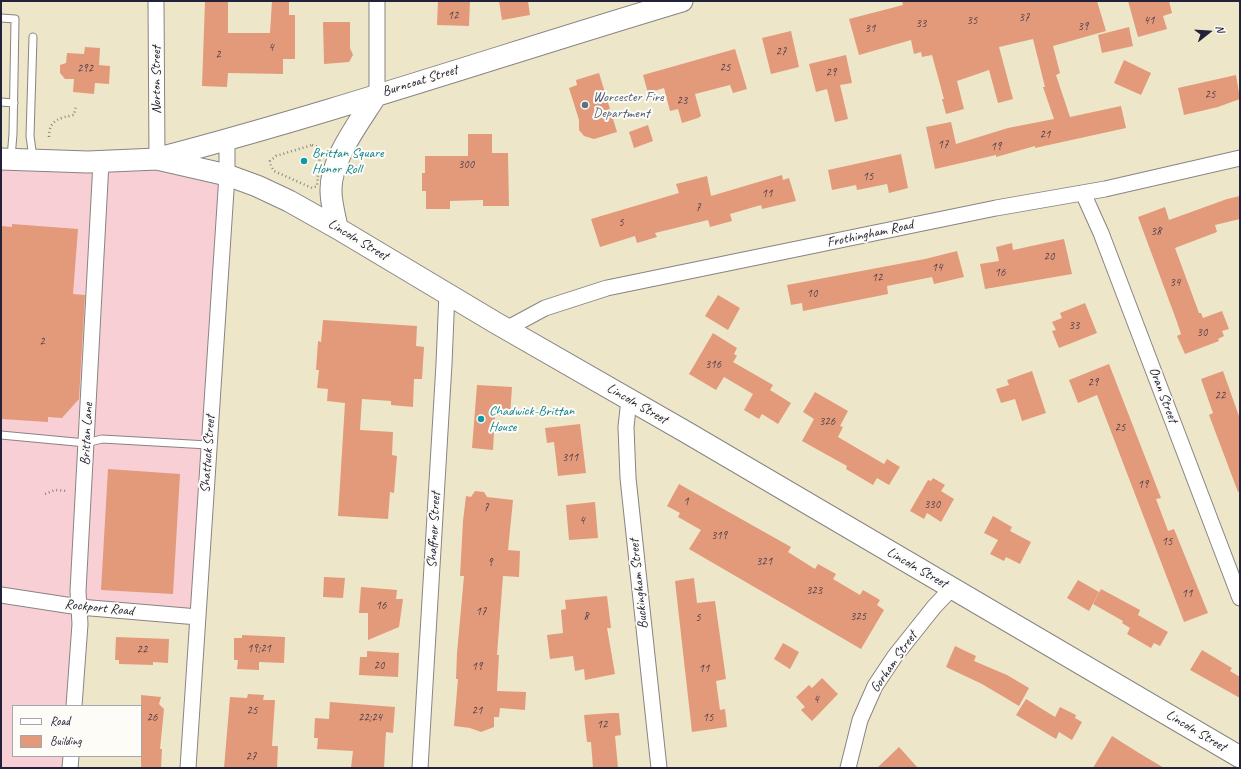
<!DOCTYPE html>
<style>
body{margin:0}
#map{position:relative;width:1241px;height:769px;overflow:hidden;background:#eee6c9;font-family:Caveat,sans-serif}
canvas{display:block}
.frame{position:absolute;inset:0;border:2px solid #22223b;pointer-events:none}
.legend{position:absolute;left:12px;top:705px;width:130px;height:52px;box-sizing:border-box;background:#fdfcf7;border:1px solid #a5a5ac;margin:0;padding:5px 7px;list-style:none;font-size:12px;color:#22223b}
.legend li{display:flex;align-items:center;gap:8px;height:20px}
.legend b{width:20px;border:1px solid #a5a5ac}
.north{position:absolute;left:1189px;top:12px;width:40px;height:40px;-webkit-text-stroke:3px #fdfcf7;paint-order:stroke;rotate:73deg;font-size:11px;font-weight:700;line-height:16px;text-align:center;color:#22223b}
.north::after{content:'';display:block;margin:auto;width:14px;height:18px;background:#22223b;clip-path:polygon(50% 0,100% 100%,50% 72%,0 100%)}
</style>
<div id="map">
<canvas width="1241" height="769"></canvas>
<div class="frame"></div>
<ul class="legend">
<li><b style="height:5px;background:#fff"></b>Road</li>
<li><b style="height:11px;background:#e29a7b"></b>Building</li>
</ul>
<div class="north">N</div>
</div>
<script>
const ctx = document.querySelector('canvas').getContext('2d');
ctx.lineJoin = 'round';
function fill(path, color) { ctx.fillStyle = color; ctx.fill(path, 'evenodd'); }
function stroke(path, color, width, dash) { ctx.strokeStyle = color; ctx.lineWidth = width; ctx.lineCap = dash ? 'butt' : 'round'; ctx.setLineDash(dash || []); ctx.stroke(path); }
function drawText(font, color, halo, rows, align = 'center') {
  ctx.font = font + ' Caveat,sans-serif'; ctx.lineWidth = 4; ctx.setLineDash([]); ctx.textBaseline = 'middle'; ctx.strokeStyle = halo; ctx.fillStyle = color; for (const [text, x, y, turn = 0] of rows) {
    ctx.save(); ctx.translate(x, y); ctx.rotate((+turn || 0) * Math.PI / 180); ctx.textAlign = isNaN(turn) ? turn : align; if (halo) ctx.strokeText(text, 0, 0); ctx.fillText(text, 0, 0); ctx.restore();
  }
}
fill(new Path2D(`
 M1,159L88,162L227,175L198,617L79,607L74,706H13V756H71L70,768H1Z`), '#f7cfd4');
fill(new Path2D(`
 M205,1H228V33H270L272,1H289V15H295V59H283V74L228,73L227,87L202,86Z
 M438,1H470L469,26L437,25Z
 M499,1H528L530,15L502,20Z
 M902,1H1097L1106,31L1053,46L1060,73L1056,75L1070,117L1121,106L1126,128L1035,148V146L996,157V155L935,169L926,127L951,122L956,144L1008,128L1054,119L1043,87H1045L1033,39L999,47L1013,99L998,103L989,70L957,81L964,109L946,114L942,99H944L932,55L922,57L921,52L914,54L911,40L859,55L849,19L903,5Z
 M1128,1H1169L1172,13L1163,16L1167,29L1138,37Z
 M323,22H350V48L353,55L349,62L324,64Z
 M1129,27L1133,46L1102,53L1098,35Z
 M791,31L799,67L771,74L762,38Z
 M85,47L100,48L99,65L110,66L109,84L95,83L94,94L73,92L74,79H65L60,73V65L66,63L67,53L84,54Z
 M735,49L747,89L733,93L730,85L695,94L701,116L698,118L682,123L678,109L670,111L664,88L648,93L643,75Z
 M846,55L852,83L840,85L848,119L835,122L827,89L816,92L809,64Z
 M1124,60L1151,73L1141,95L1114,83Z
 M599,73L617,132L594,139L584,136L579,130V120L569,88L577,85L576,80Z
 M1236,75L1240,99L1218,107L1184,115L1178,88Z
 M648,125L653,141L634,148L629,132Z
 M468,134H492V153H508L509,206H483V200L450,201V209H426V191H422V173H425V156H468Z
 M901,154L908,188L889,193L887,184L857,190L856,185L832,190L828,170Z
 M782,175L783,180L789,178L796,201L762,209L761,205L730,214L732,221L710,227L708,220L655,233L657,237L637,243L635,236L600,247L591,219L679,193L676,184L707,176L711,196Z
 M1240,196V219L1215,225L1217,232L1175,248L1199,313H1201L1203,318L1222,311L1229,329L1222,331L1224,336L1218,339L1219,341L1185,354L1177,336L1181,334L1177,322L1138,217L1165,207L1169,220L1227,199Z
 M12,224L78,229L73,294L85,295L79,399L62,418L48,417V422L1,419V226L12,227Z
 M1064,239L1072,274L985,289L980,264L999,261L996,247L1012,243L1013,250Z
 M957,251L964,277L934,284L932,277L887,286L888,294L803,311L802,303L791,305L787,285L925,259Z
 M718,295L740,308L728,330L705,316Z
 M1085,303L1097,333L1059,348L1052,331L1056,330L1052,322L1062,318L1060,313Z
 M323,320L417,326L416,346L424,347L422,379H414L413,407L391,405V401L362,399L360,430L393,432L392,455L397,456L394,493L390,492L388,519L338,516L345,403L327,401L328,389L317,388L319,370H316L318,341L321,342Z
 M713,333L737,348L734,354L737,356L733,362L773,385L770,390L791,403L778,424L762,414L759,419L744,410L753,394L724,377L716,390L689,374Z
 M1109,364L1161,498L1156,499L1168,531L1174,529L1208,613L1184,622L1097,395L1078,403L1069,380Z
 M1032,371L1046,413L1022,421L1015,399L1001,403L996,389L1009,385L1007,380Z
 M1223,371L1240,419V491L1238,492L1209,415L1213,413L1201,379Z
 M477,385L512,387L510,416L495,415L493,450L472,448Z
 M815,392L848,411L840,426L843,427L838,437L884,464L887,459L900,467L889,485L877,478L873,485L846,469L847,466L802,441L814,419L803,412Z
 M580,424L586,473L558,476L554,442L547,443L545,428Z
 M108,469L180,474L173,594L101,590Z
 M933,478L945,485L941,491L954,499L941,522L927,513L924,519L910,511L928,480L931,481Z
 M679,484L791,547L788,552L815,569L818,564L836,574L833,579L860,595L863,590L880,600L877,605L884,610L861,649L689,549L701,530L678,517L680,513L667,506Z
 M475,491L484,492L487,497L513,500L508,550L520,551L519,577L503,576L497,655H499L497,691L526,692L525,710L500,708L499,717H494V727L481,732L470,728L454,726L458,679H456L457,653L464,576H460L463,521L466,496L471,497Z
 M595,502L598,538L569,540L566,505Z
 M993,516L1012,527L1010,531L1031,542L1020,564L1006,557L1004,561L990,554L998,540L984,533Z
 M324,577L345,578L343,598L323,597Z
 M694,578L697,603L715,601L726,679L716,681L720,710L725,709L727,727L692,732L675,581Z
 M1078,580L1099,592L1089,611L1067,598Z
 M361,587L397,590L396,599H403L399,627L368,640V613H359Z
 M1101,589L1140,610L1138,615L1168,632L1160,646L1154,643L1151,648L1127,634L1130,628L1122,623L1123,621L1093,604Z
 M607,596L611,628H607L615,674L585,680L584,669L575,671L573,656L550,659L547,635L563,633L561,610L566,609L565,600Z
 M242,635L285,637L284,663L259,662V670L237,669L238,660H234V638H242Z
 M116,637L169,639L168,663L153,662V665L119,664V660H115Z
 M783,643L799,652L790,669L774,659Z
 M955,646L976,656L974,661L1007,675L1029,688L1019,706L982,684L946,667Z
 M1202,650L1232,668L1230,671L1240,677V698L1190,670Z
 M367,651L399,653L398,677L359,675L360,657H367Z
 M822,678L838,694L812,721L801,710L805,707L796,697L809,685L812,688Z
 M248,694L264,695L263,700H275L272,746H278L277,768H224L230,697L247,698Z
 M141,695L161,697L159,704L164,709L160,749H162L161,768H141Z
 M1026,699L1055,717L1060,707L1076,715L1075,718L1082,722L1072,740L1059,732L1056,739L1016,715Z
 M330,702L395,707L393,733L386,732L384,768H351L353,751L317,749L318,738H314L315,718L329,719Z
 M611,713H619L621,735L615,736L618,768H593L591,742H587L584,715Z
 M1112,736L1139,753L1164,768H1093Z
 M899,747L918,768H877Z`), '#e29a7b');
const lane = new Path2D(`
 M1,18L15,19L13,134L11,158
 M1,102L14,103
 M33,158L30,136L33,37
 M1,435L86,443L102,439L208,445`);
const street = new Path2D(`
 M156,1L157,159
 M377,1V94
 M1083,193L1101,233L1240,598
 M506,329L545,308L607,288L996,208L1105,189L1240,158
 M629,399L626,427L628,478L659,768
 M1,595L79,607L198,617
 M74,706L80,624L78,591L101,162
 M70,768L71,756
 M188,768L227,175V140
 M420,768L444,364L447,292
 M848,768L860,720L875,686L895,656L934,607L952,588`);
const secondary = new Path2D(`
 M159,158C335,112 508,53 682,1
 M1,159L88,162L157,159L227,175L257,186L289,201L337,228L496,323L686,432L1240,757
 M337,228C335,216 331,203 331,191C330,159 361,120 377,94`);
stroke(lane, '#888482', 9);
stroke(street, '#888482', 17);
stroke(secondary, '#888482', 23);
stroke(new Path2D(`
 M49,137C49,120 59,118 74,115L76,106
 M312,145L319,147L320,152L317,186L312,188L274,171L271,166L270,161L276,156Z
 M45,494L55,490L68,491`), '#888482', 2.5, [1, 3]);
stroke(lane, '#fff', 7);
stroke(street, '#fff', 15);
stroke(secondary, '#fff', 21);
for (const [x, y, r, color] of [
 [585,105,4,"#5c6f8a"],
 [304,161,4,"#0f9aa8"],
 [481,419,4,"#0f9aa8"]
]) { const dot = new Path2D(); dot.arc(x, y, r, 0, 2 * Math.PI); ctx.fillStyle = color; ctx.fill(dot); stroke(dot, '#fdfcf7', 1.5); }
drawText('12px', '#52404b', null, [
 ["12",453,16],
 ["37",1024,18],
 ["35",972,21],
 ["41",1149,21],
 ["33",921,24],
 ["39",1083,27],
 ["31",870,29],
 ["4",271,48],
 ["27",781,52],
 ["2",218,55],
 ["25",725,68],
 ["292",85,69],
 ["29",831,73],
 ["25",1210,95],
 ["23",682,101],
 ["21",1045,135],
 ["17",943,145],
 ["19",996,147],
 ["300",466,165],
 ["15",868,177],
 ["11",767,194],
 ["7",698,208],
 ["5",621,223],
 ["38",1156,232],
 ["20",1049,257],
 ["14",937,268],
 ["16",1000,273],
 ["12",877,278],
 ["34",1175,283],
 ["10",812,294],
 ["33",1074,326],
 ["30",1202,333],
 ["2",42,342],
 ["316",713,365],
 ["29",1093,383],
 ["22",1220,396],
 ["326",827,422],
 ["25",1120,428],
 ["311",570,458],
 ["19",1143,485],
 ["1",686,502],
 ["330",932,505],
 ["7",486,508],
 ["4",582,521],
 ["319",719,536],
 ["15",1167,542],
 ["321",764,562],
 ["9",490,563],
 ["323",814,591],
 ["11",1187,594],
 ["16",381,606],
 ["17",481,612],
 ["8",586,617],
 ["325",858,617],
 ["5",698,618],
 ["19;21",259,649],
 ["22",142,650],
 ["20",379,666],
 ["19",477,667],
 ["11",704,669],
 ["4",816,700],
 ["25",252,711],
 ["21",477,711],
 ["26",152,718],
 ["22;24",370,718],
 ["15",708,718],
 ["12",602,725],
 ["27",251,757]
]);
drawText('14px', '#22223b', '#fdfcf7', [
 ["Norton Street",156,80,-90],
 ["Burncoat Street",420,81,-17],
 ["Frothingham Road",870,234,-12],
 ["Lincoln Street",358,240,31],
 ["Oran Street",1163,395,69],
 ["Lincoln Street",637,404,30],
 ["Brittan Lane",87,434,-87],
 ["Shattuck Street",208,454,-86],
 ["Shaffner Street",434,530,-87],
 ["Lincoln Street",917,568,30],
 ["Buckingham Street",639,584,-96],
 ["Rockport Road",99,608,6],
 ["Gorham Street",894,662,-55],
 ["Lincoln Street",1196,731,31]
]);
drawText('14px', '#4e5e75', '#fdfcf7', [
 ["Worcester Fire",593,97],
 ["Department",593,113]
], 'left');
drawText('14px', '#0d838f', '#fdfcf7', [
 ["Brittan Square",312,153],
 ["Honor Roll",312,169],
 ["Chadwick-Brittan",489,411],
 ["House",489,427]
], 'left');
</script>
